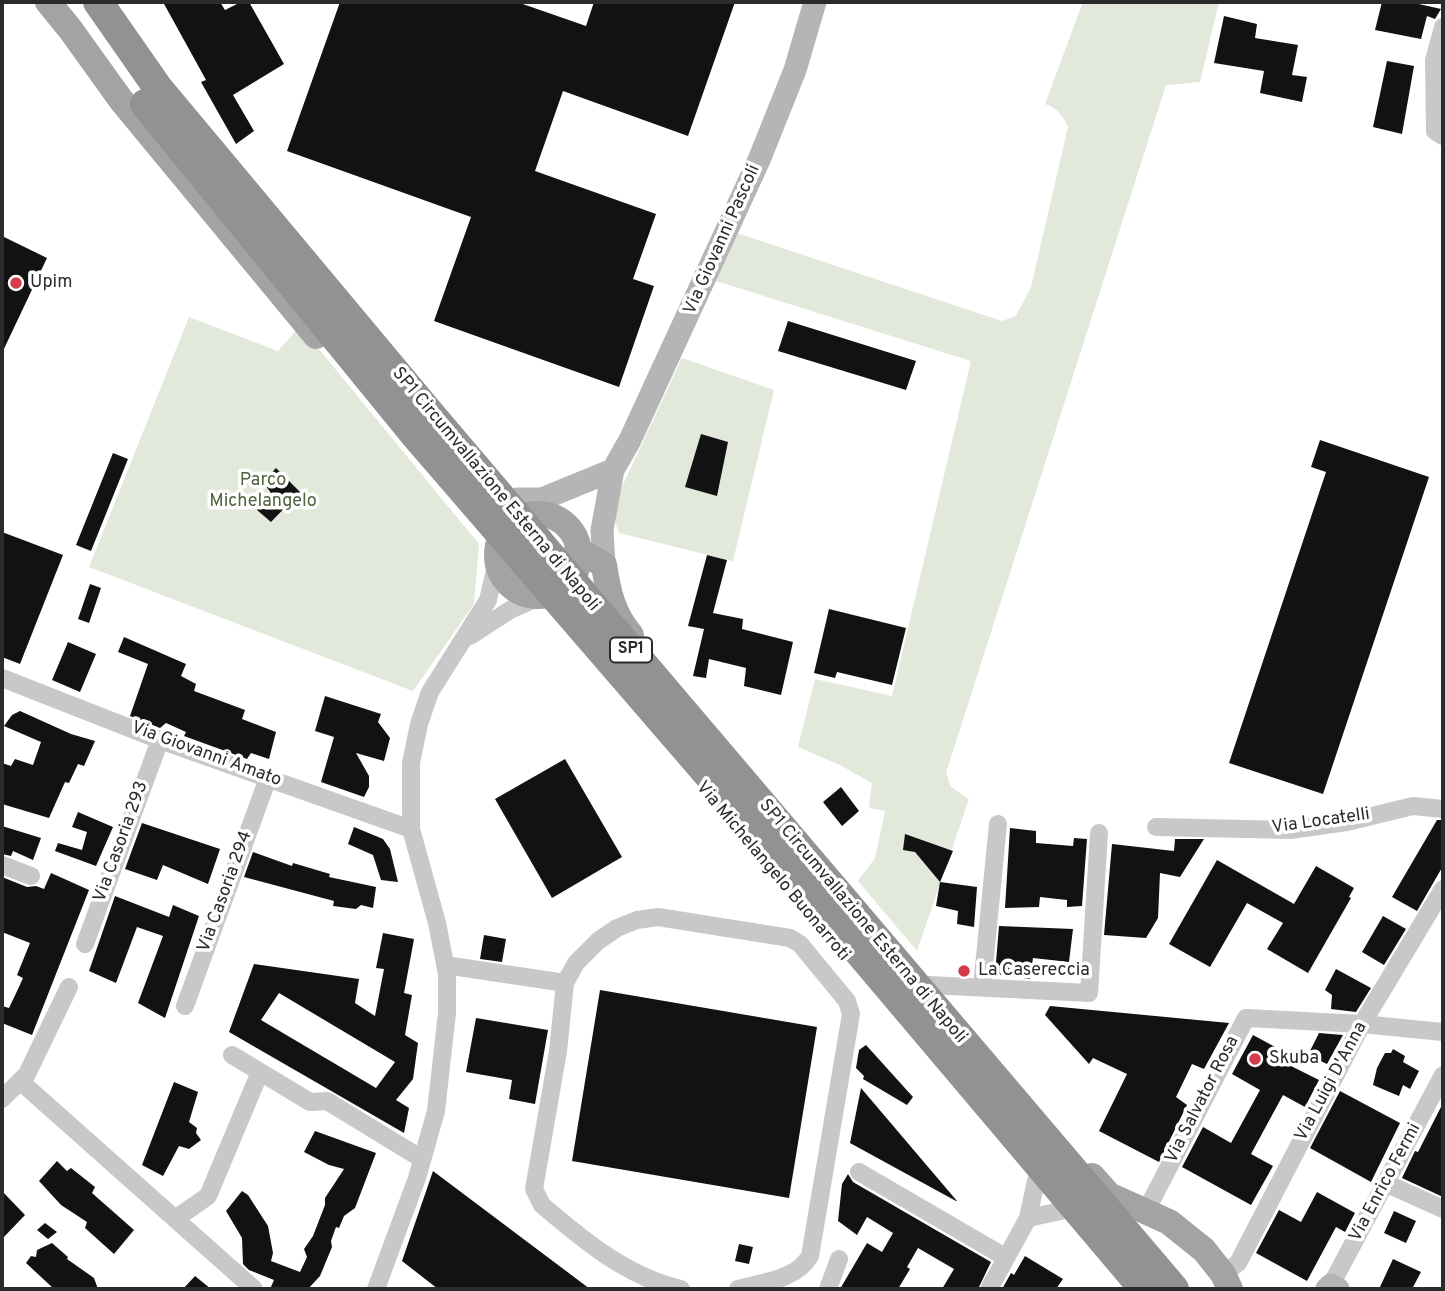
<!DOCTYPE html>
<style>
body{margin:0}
#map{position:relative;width:1445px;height:1291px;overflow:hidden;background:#fff;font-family:Overpass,sans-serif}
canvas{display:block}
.frame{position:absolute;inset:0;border:4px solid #2b2b2b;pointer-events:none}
</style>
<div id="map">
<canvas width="1445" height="1291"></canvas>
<div class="frame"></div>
</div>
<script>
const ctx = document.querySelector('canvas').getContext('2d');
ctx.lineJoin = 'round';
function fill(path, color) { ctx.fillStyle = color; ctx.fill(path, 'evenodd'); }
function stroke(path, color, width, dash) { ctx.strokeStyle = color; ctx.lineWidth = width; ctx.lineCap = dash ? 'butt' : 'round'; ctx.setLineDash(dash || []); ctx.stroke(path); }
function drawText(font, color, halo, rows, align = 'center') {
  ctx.font = font + ' Overpass,sans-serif'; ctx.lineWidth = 7; ctx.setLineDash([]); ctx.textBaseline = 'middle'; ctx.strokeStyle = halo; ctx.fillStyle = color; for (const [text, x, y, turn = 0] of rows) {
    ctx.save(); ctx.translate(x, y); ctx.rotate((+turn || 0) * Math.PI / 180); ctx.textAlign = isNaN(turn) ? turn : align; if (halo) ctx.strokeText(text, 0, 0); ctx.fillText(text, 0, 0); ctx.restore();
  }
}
fill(new Path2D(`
 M1083,2H1219L1200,82L1166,85L946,773L951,787L969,799L917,951L858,881L875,858L885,811L869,808L872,783L840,765L798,747L815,679L892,696L971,361L713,280L734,232L1002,321L1016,316L1031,287L1068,127C1063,116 1058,108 1045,104Z
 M189,317L278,351L300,326L479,544L474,604L413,691L89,567Z
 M682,358L774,390L733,561L619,533L615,521L620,491Z`), '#e2e8da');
fill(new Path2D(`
 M163,2H220L225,10L241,2H249L284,64L233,95L254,131L236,144L201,82L206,80Z
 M340,2H517L586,26L594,2H735L688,136L563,91L535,171L656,214L633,279L654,286L619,387L434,321L471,217L287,151Z
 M1382,2H1410L1441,9L1435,19L1427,16L1421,39L1375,30Z
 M1224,16L1257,24L1255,38L1298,45L1292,75L1307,77L1302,102L1260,93L1264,71L1214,63Z
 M1387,61L1414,66L1402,134L1373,127Z
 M2,236L47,258L2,353Z
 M788,321L916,361L906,390L778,351Z
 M701,434L728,442L717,496L685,487Z
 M1320,440L1429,477L1323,794L1229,763L1326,472L1311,467Z
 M113,453L128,459L91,551L76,545Z
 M276,468L300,492L271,522L257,510L271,493L263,482Z
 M2,532L63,555L20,664L2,657Z
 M707,555L727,560L713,613L743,619L742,629L793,642L781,695L744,686L746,668L709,659L706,678L693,676L704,629L688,626Z
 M90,584L101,588L89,623L78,619Z
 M829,609L906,628L892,685L837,672L835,678L814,673Z
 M124,637L186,664L181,676L196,684L194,691L245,710L242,719L276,732L269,759L251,753L247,759L184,736L186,732L166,723L160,728L130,716L148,664L118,652Z
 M68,642L96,654L80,692L52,680Z
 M325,696L381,714L378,722L390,738L384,761L356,753L369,776V787L364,797L321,782L334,737L315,731Z
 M20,711L71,734L95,741L84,766L78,764L69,783L65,782L49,818L2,804V763L11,766L15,759L33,765L41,742L4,726L12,715Z
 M565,759L622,857L552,898L495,799Z
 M841,787L859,811L842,826L823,802Z
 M78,812L113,827L96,866L55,851L58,843L82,850L87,832L72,827Z
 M1437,820H1443V866L1417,911L1392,897Z
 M142,823L220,849L208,884L163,865L157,880L125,869Z
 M2,826L41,838L33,860L13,851L11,856L2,854Z
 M354,827L383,839L390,849L398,882L381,880L373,855L348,844Z
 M1010,828L1036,831V843L1073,846L1074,838L1087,839L1082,906L1067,907V900L1040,897L1039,907L1005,908Z
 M905,834L953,851L940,882L915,852L903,850Z
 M1175,839H1204L1180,877L1160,873L1158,918L1146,938L1104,935L1112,844L1174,851Z
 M253,852L292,866L293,863L330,874L329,877L376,887L373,908L361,905L356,909L333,906L334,901L244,877Z
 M1217,860L1294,904L1316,866L1354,888L1349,897L1351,898L1308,973L1267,949L1283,923L1247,903L1210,967L1169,944Z
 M51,873L89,890L32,1035L2,1023V1006L9,1008L18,989L23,978L17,975L30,943L2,932V877L27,887L36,886L44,889Z
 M940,882L977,887L974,927L957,924L958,911L936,906Z
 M115,896L169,917L173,905L199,916L165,1018L138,1003L163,936L137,927L116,983L89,971Z
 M1383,916L1406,929L1384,965L1362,952Z
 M999,926L1073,929L1069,962L1033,958L1030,979L995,974Z
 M383,933L414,939L404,993L412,995L405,1035L418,1043L413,1079L396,1100L409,1108L404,1133L229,1032L254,964L359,979L355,1003L375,1016L384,969L376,968ZM279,993L395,1062L376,1088L261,1020Z
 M484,935L506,939L502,962L480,959Z
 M1336,969L1371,988L1356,1012L1331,1009L1332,995L1325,990Z
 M600,990L817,1027L789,1198L572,1161Z
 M1050,1006L1229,1023L1204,1069L1192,1064L1176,1097L1187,1105L1159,1162L1099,1131L1127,1074L1093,1058L1089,1064L1045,1015Z
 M476,1018L548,1030L535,1104L509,1099L512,1080L466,1072Z
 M1319,1033L1343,1035L1327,1064L1308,1055Z
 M1253,1035L1277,1048L1273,1057L1319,1080L1305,1107L1283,1095L1251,1154L1273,1166L1251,1205L1182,1167L1203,1127L1231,1143L1260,1090L1232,1074Z
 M866,1045L913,1097L907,1105L863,1079L864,1076L856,1068L859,1050Z
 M1393,1049L1405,1056L1403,1062L1419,1071L1410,1089L1403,1085L1399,1096L1373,1085L1377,1068L1385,1053H1391Z
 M174,1082L198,1092L189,1122L197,1128L196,1133L201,1140L189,1149L179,1146L163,1176L142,1165Z
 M861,1088L957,1201H956L850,1143Z
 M1340,1091L1400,1123L1371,1182L1310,1148Z
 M1443,1103V1197L1402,1178L1415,1151L1418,1152Z
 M315,1131L376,1153L355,1208L344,1216L339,1228L336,1227L331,1241L332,1247L320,1276L308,1289H270L274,1280L249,1270L243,1264L242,1238L226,1211L242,1191L248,1195L268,1226L273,1253L271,1261L300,1272L307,1257L304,1249L313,1236L325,1205V1198L344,1169L329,1165L304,1152Z
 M57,1161L67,1171L71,1168L95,1187L92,1193L134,1230L114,1254L85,1228L87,1222L61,1205L39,1181Z
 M433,1171L590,1289H438L402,1261Z
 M848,1174L853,1182L991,1262L978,1289H942L954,1269L918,1248L907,1267L910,1269L898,1289H840L867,1243L882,1252L893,1233L867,1217L857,1235L838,1221L842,1184Z
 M2,1191L25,1215L2,1239Z
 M1317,1192L1355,1213L1345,1232L1336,1227L1307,1281L1256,1253L1279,1210L1301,1222Z
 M1394,1211L1416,1221L1406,1243L1384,1233Z
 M45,1223L57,1232L48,1239L37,1230Z
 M52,1243L68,1257L67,1259L94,1278L98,1289H54L26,1263L31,1256L36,1257L37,1250Z
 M739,1244L753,1247L749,1264L735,1261Z
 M1025,1256L1063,1279L1056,1289H1002L1011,1273L1014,1275Z
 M1393,1259L1421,1272L1412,1289H1379Z
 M195,1276L211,1289H183Z`), '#121212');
stroke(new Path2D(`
 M1443,27L1434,60L1435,131L1443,136
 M470,636L510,610L537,598
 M2,678L160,740L411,829
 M1156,827L1290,830L1347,822L1413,806L1443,809
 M2,865L31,876
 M85,944L160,740
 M445,965L565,983
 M929,985L1089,993L1099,833
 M982,987L998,824
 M185,1006L268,778
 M232,1055L310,1102L327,1101L422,1159
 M20,1081L254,1289
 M2,1099L27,1074L69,987
 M859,1172L1005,1257
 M1385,1183L1443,1209
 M1146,1211L1246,1018L1362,1024L1443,1032
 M1028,1218L1061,1211
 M175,1219L208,1196L260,1072
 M1223,1274L1238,1263L1362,1024L1443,889
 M1331,1285L1443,1075
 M376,1289L417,1178L436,1111L447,1013V974L437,923L411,829V763L419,724L430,692L488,600L497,562
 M681,1289C627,1277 583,1240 542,1205L534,1189L558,1051L565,983L576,963L598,941L617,928L637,920L658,917L790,938L800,944L847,1001L851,1014L810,1256C796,1280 763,1282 738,1289
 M828,1289L839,1259
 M989,1289L1028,1218L1036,1181`), '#c8c8c8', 18);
stroke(new Path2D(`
 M518,499H542L613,470
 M604,565L602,530L613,470L630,440L759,160L795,70L815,2
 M1327,1289L1331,1285L1338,1289`), '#b5b5b5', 23);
stroke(new Path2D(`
 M48,2L70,29L121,100L316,336
 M497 555a41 41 0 1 1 82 0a41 41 0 1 1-82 0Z
 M577,549L604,565C608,592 613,614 631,635
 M1092,1176L1109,1195L1169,1222L1204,1250L1223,1274L1230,1289`), '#a3a3a3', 26);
stroke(new Path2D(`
 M98,2L158,88L432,416L1174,1289
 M145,104L416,436L738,809L1144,1289`), '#929292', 30);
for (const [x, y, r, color] of [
 [16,283,7,"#d43c4c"],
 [964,971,7,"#d43c4c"],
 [1255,1059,7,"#d43c4c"]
]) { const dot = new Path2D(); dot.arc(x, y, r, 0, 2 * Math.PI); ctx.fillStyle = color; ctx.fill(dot); stroke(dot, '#fff', 2.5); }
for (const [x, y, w] of [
 [631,650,42]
]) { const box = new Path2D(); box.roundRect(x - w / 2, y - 12.5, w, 25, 5); ctx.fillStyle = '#fff'; ctx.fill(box); stroke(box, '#2b2b2b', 2); }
drawText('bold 16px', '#2b2b2b', null, [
 ["SP1",631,650]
]);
drawText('18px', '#2b2b2b', '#fff', [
 ["Via Giovanni Pascoli",723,240,-66],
 ["SP1 Circumvallazione Esterna di Napoli",495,490,50],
 ["Via Giovanni Amato",206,755,20],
 ["Via Locatelli",1321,822,-8],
 ["Via Casoria 293",122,842,-70],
 ["Via Michelangelo Buonarroti",772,872,50],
 ["Via Casoria 294",226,892,-70],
 ["SP1 Circumvallazione Esterna di Napoli",862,922,50],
 ["Via Luigi D'Anna",1332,1082,-62],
 ["Via Salvator Rosa",1203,1100,-63],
 ["Via Enrico Fermi",1386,1183,-62]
]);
drawText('18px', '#2b2b2b', '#fff', [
 ["Upim",30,283],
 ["La Casereccia",978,971],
 ["Skuba",1269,1059]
], 'left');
drawText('18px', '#50623e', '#fff', [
 ["Parco",263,481],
 ["Michelangelo",263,502]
]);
</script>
